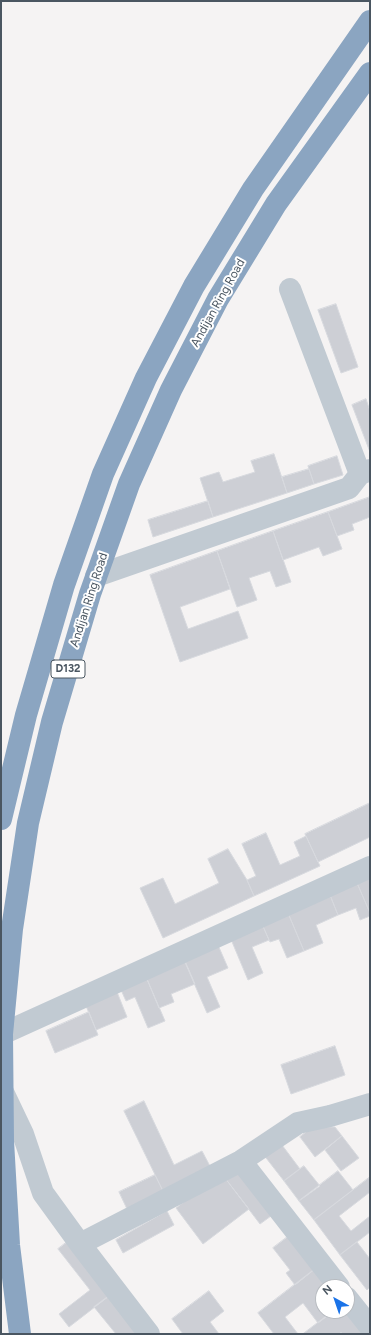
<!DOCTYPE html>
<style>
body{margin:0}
#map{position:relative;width:371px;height:1335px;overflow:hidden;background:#f5f3f3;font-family:Figtree,sans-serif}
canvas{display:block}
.frame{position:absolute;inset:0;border:2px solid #4a5661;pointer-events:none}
.north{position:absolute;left:315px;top:1279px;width:40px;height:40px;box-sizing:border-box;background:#fff;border:1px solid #b7bbc0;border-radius:50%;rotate:320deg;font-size:11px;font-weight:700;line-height:16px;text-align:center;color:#4a5661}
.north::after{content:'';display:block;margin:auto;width:14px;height:18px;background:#1a73e8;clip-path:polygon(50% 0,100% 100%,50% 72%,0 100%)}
</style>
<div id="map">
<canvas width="371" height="1335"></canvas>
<div class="frame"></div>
<div class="north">N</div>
</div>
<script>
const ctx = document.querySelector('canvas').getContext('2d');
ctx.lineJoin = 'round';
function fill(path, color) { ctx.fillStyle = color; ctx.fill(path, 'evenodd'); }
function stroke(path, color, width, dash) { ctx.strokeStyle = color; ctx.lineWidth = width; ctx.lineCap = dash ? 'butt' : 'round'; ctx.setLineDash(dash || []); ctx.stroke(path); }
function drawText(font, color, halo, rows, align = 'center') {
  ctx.font = font + ' Figtree,sans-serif'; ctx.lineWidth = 4; ctx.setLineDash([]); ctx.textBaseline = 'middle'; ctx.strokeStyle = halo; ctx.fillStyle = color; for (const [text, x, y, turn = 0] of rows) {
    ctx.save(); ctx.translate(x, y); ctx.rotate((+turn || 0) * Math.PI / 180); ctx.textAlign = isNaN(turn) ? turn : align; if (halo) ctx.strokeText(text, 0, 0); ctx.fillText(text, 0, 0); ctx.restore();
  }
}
const building = new Path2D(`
 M336,304L358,367L341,373L318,310Z
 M366,399L370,411V452L352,405Z
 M274,454L287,493L213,517L200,478L219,472L223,482L255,472L251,461Z
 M337,456L343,475L314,484L308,466Z
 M309,469L314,484L287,493L282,477Z
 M370,497V517L352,524L354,530L337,536L328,512Z
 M208,501L213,517L153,537L148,520Z
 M328,512L342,549L323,556L319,547L283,560L273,531Z
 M273,531L291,582L276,587L270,571L249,578L257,600L237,607L217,551Z
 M217,551L230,589L180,607L188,629L238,611L248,638L180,662L150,575Z
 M370,803V837L318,862L305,834Z
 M266,833L280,865L300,856L294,842L306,836L320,866L254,896L247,880L256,876L242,844Z
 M228,849L247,880L254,896L163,938L140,888L163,878L175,904L219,883L208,859Z
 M370,877V913L357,883Z
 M357,883L370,913V916L360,920L356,908L338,915L330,895Z
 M330,895L338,915L316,925L323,943L304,951L288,913Z
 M288,913L304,951L287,958L279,939L270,942L262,924Z
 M262,924L269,940L252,947L263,973L248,980L230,937Z
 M218,945L228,968L207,977L220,1007L207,1013L184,960Z
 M185,961L195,984L171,994L174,1002L159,1008L146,977Z
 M147,979L165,1021L148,1028L135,997L126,1001L121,990Z
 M117,992L127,1017L96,1030L86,1006Z
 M89,1012L98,1035L55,1053L46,1031Z
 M335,1046L345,1075L291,1094L281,1065Z
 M144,1101L174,1165L202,1151L211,1168L163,1191L124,1111Z
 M312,1127H335L342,1136L315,1157L300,1137Z
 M342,1136L359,1158L341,1171L325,1150Z
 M282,1145L300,1169L284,1181L263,1154Z
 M304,1166L320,1186L299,1201L284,1181Z
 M236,1170L271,1216L260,1224L225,1178Z
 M338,1171L353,1190L314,1220L299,1201Z
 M155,1175L163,1191L127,1209L119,1192Z
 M370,1177V1192L339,1216L351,1231L370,1216V1232L340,1255L314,1220Z
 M225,1178L249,1209L203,1244L176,1208L201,1189Z
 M167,1211L174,1225L123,1253L116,1240Z
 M290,1235L315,1269L295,1285L286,1273L290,1270L273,1248Z
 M71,1239L113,1293L69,1327L59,1314L90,1290L58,1249Z
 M357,1242L370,1259V1287L367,1290L340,1255Z
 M315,1269L329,1287H323V1311H334L318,1323L303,1303L285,1317L298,1334H274L258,1313Z
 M209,1291L224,1311L210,1322L219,1334H183L172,1319Z
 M113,1293L145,1334H116L94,1307Z
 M333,1311H347L365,1334H342L341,1332L339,1334H303Z`);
fill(building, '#cdcfd5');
stroke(building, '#d7d9de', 1);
stroke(new Path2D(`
 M290,289L360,474
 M96,576L349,488L360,474L370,470
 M2,1034L370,867
 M3,1092L23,1134L43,1193L80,1244L149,1334
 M241,1161L339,1287
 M80,1244L241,1161L298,1123L330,1116L370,1104
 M347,1298L370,1327`), '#c1cad2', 22);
stroke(new Path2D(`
 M1,819L26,715L64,585L103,474L146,378L194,286L253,189L370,21
 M20,1334L9,1245L3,1141L2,1034L12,929L28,823L52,722L90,594L129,484L171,390L218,299L276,204L370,73`), '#8ba5c1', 22);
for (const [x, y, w] of [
 [68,669,34]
]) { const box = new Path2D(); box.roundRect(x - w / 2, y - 9, w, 18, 3); ctx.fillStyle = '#fff'; ctx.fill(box); stroke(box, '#4a5661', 1); }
drawText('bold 11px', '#4a5661', null, [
 ["D132",68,669]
]);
drawText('12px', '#4a5661', '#fff', [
 ["Andijan Ring Road",218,303,-61],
 ["Andijan Ring Road",89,600,-72]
]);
</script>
